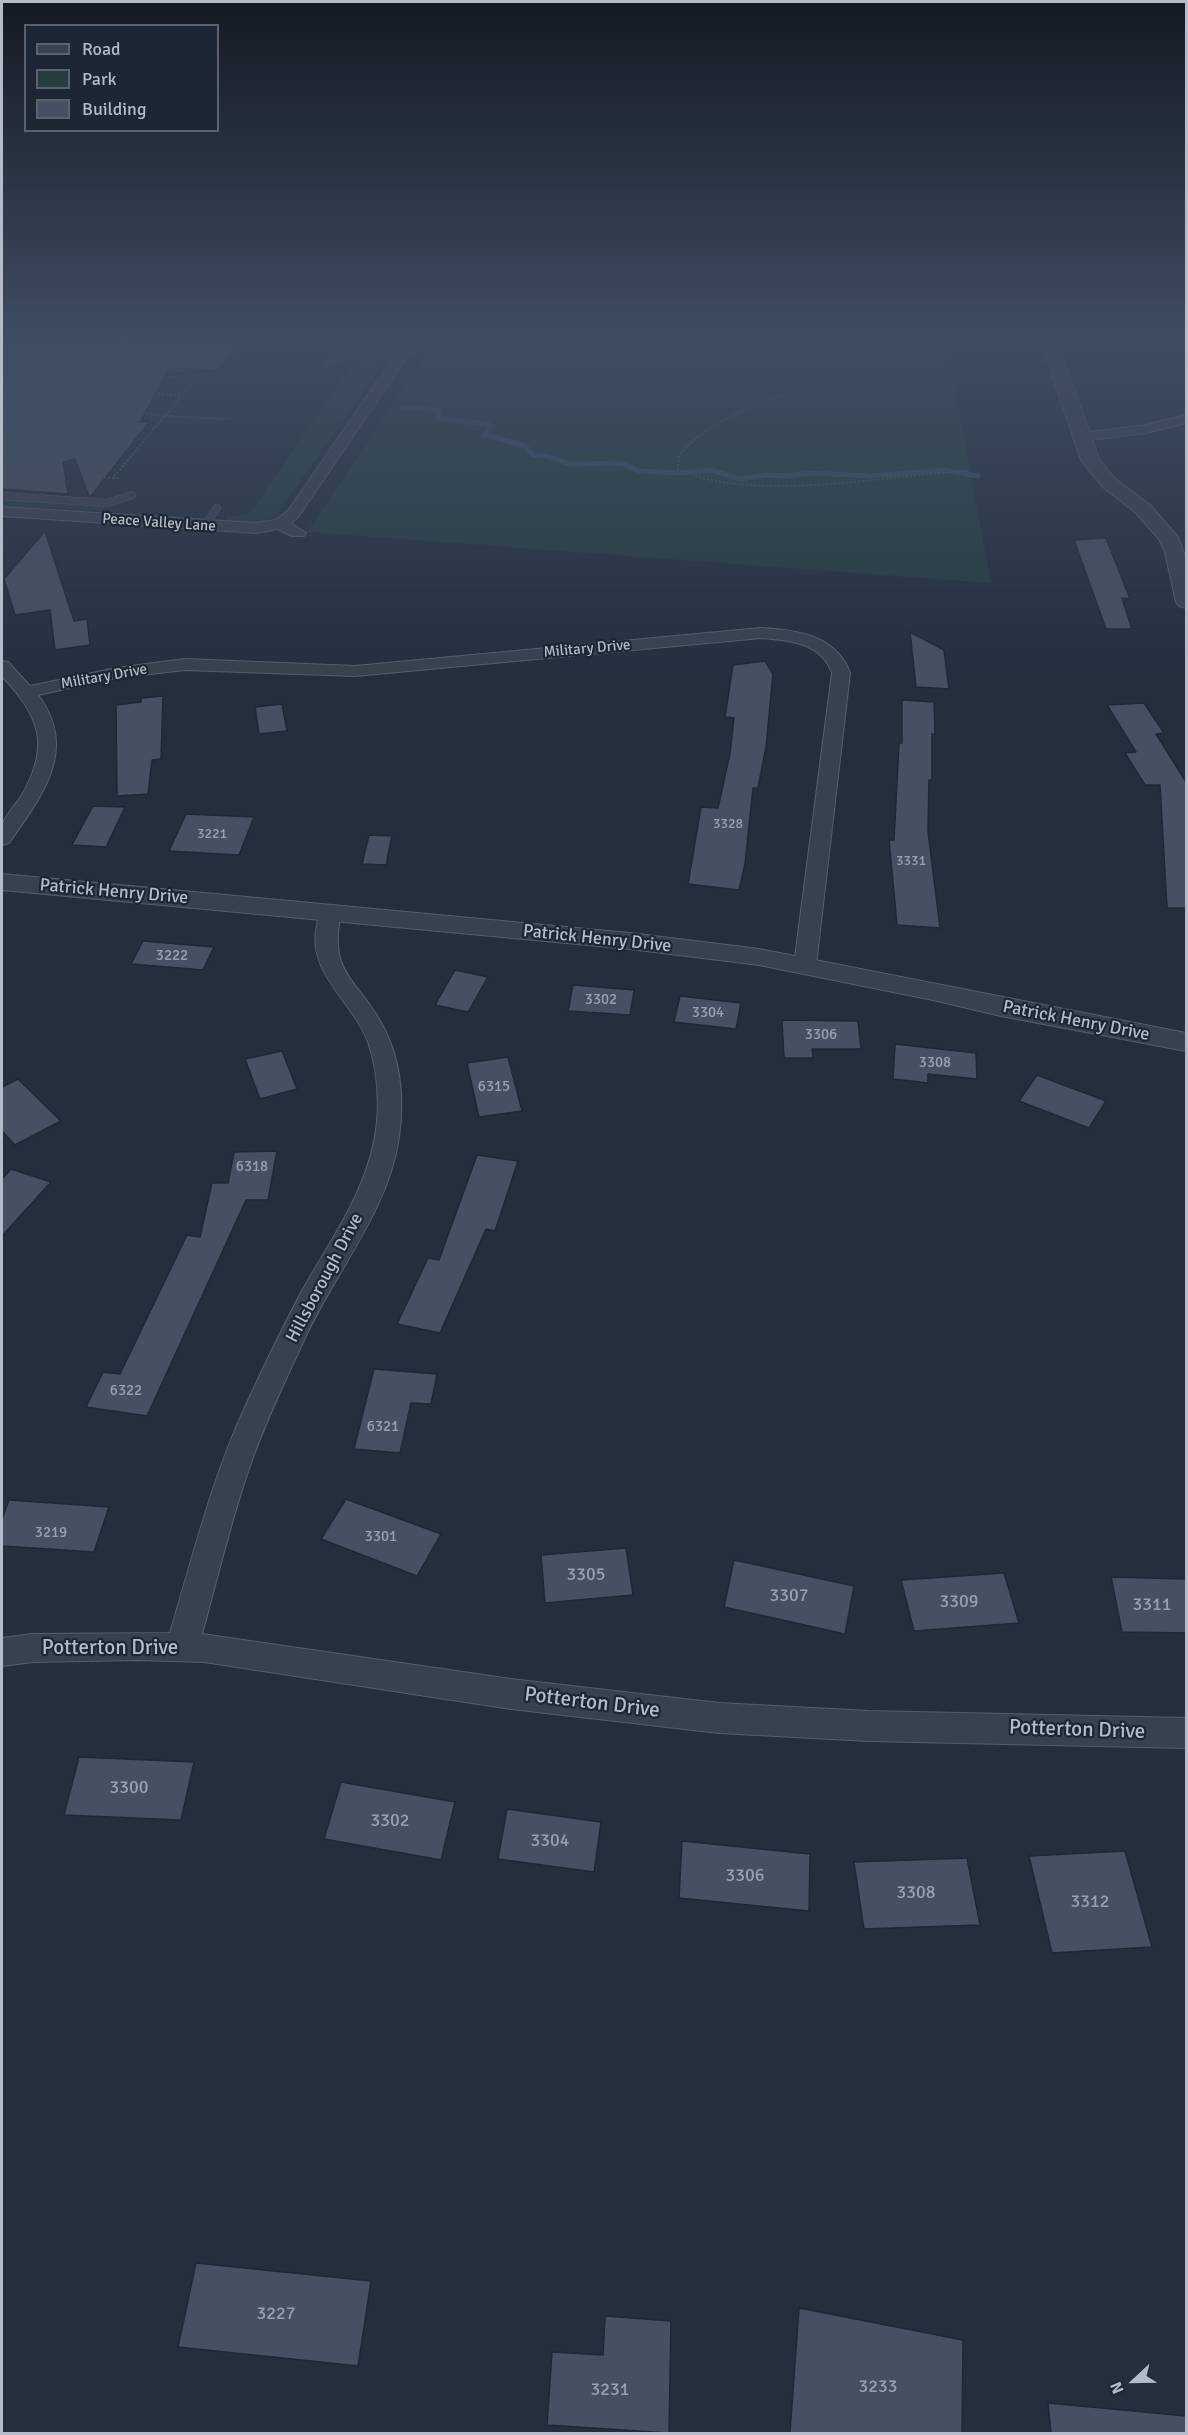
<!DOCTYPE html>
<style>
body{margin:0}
#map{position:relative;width:1188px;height:2435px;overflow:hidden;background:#242f3e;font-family:Signika,sans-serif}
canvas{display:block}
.frame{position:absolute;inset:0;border:3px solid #b4bcc9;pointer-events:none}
.legend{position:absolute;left:24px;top:24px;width:195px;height:108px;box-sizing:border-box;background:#1d2633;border:2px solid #59626f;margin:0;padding:8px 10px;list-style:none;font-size:18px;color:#b4bcc9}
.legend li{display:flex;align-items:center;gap:12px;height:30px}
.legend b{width:30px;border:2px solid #59626f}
.north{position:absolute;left:1104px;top:2351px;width:60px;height:60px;-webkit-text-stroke:4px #1d2633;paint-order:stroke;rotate:248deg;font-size:16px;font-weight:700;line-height:24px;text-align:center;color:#b4bcc9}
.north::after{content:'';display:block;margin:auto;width:21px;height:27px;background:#b4bcc9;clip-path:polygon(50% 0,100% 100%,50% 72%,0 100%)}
</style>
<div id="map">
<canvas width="1188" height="2435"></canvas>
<div class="frame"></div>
<ul class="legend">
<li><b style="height:8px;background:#38414e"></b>Road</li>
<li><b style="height:16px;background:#263c3f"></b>Park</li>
<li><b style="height:16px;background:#455162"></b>Building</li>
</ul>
<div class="north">N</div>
</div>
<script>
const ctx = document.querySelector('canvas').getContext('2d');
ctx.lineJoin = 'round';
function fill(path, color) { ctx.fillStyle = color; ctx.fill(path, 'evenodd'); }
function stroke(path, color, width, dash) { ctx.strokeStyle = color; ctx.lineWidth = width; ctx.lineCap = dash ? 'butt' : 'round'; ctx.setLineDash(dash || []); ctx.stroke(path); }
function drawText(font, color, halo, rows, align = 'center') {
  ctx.font = font + ' Signika,sans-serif'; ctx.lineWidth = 4.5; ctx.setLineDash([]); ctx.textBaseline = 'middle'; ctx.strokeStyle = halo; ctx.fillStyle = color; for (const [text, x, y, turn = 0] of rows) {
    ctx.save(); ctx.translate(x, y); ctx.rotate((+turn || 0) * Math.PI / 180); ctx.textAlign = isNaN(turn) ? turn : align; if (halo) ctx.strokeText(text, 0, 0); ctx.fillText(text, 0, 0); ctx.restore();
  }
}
fill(new Path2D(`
 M370,338H401L278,513L263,522H228L226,518L228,516L246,515L253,509Z
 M437,338H945L991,583L307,532Z
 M2,499L106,507L102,511L2,506Z`), '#263c3f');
stroke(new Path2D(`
 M403,407L438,410L439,419L488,424L491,427L485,435L525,446L533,455L546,456L570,464L621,463L639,471L681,473L711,470L741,479L766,475L787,476L812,473L871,476L945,470L978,476`), '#394c67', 5);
const building = new Path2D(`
 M10,338H244L217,371L169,368L140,422H149L91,496H89L75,459L63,462L68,494L2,489V346Z
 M45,531L74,621L87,619L90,645L55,650L50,610L15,615L4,579Z
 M1106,538L1130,599L1122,598L1132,629H1106L1074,540Z
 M910,632L944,650L949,689L916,687Z
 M765,661L773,674L766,747L758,788H753L745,864L739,890L688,884L701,807L718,808L730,753L734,718L725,717L733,665Z
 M163,696L161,759L152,760L148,794L117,796L116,705L141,702V698Z
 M902,700L934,702L935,734H932V780H929L928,831L940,928L897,925L889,840H894L899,743H902Z
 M1144,703L1164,733L1156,734L1186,782V908H1167L1160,785H1145L1125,753L1136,752L1107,705Z
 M282,704L287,731L259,734L255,707Z
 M93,806L125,807L106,847L72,845Z
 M186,814L254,817L239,855L169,851Z
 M369,835L392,836L386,865L362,864Z
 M143,941L214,947L203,970L131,964Z
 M455,970L488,977L468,1012L435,1005Z
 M573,985L634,990L630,1015L568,1011Z
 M680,996L741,1003L736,1029L674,1022Z
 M782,1020L858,1021L861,1049H812L813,1058H784Z
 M895,1044L976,1053L977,1079L928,1074V1083L893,1079Z
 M282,1051L297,1089L260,1099L245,1059Z
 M508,1057L522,1111L479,1117L467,1063Z
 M1037,1075L1106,1101L1089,1128L1019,1101Z
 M18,1079L61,1121L15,1145L2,1131V1087Z
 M277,1151L268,1200H246L147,1416L86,1407L103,1372L120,1374L187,1235L200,1237L212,1183H228L234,1152Z
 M477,1155L518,1161L495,1231L486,1229L440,1333L397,1324L428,1258L439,1260Z
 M11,1169L51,1182L2,1236V1179Z
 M374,1369L437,1374L431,1404L411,1403L400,1453L354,1449Z
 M346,1499L441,1534L417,1576L321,1539Z
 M9,1500L109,1507L94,1552L2,1546V1519Z
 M626,1548L633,1595L545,1603L541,1555Z
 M734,1560L854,1586L845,1634L724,1607Z
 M1004,1573L1019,1623L914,1631L901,1580Z
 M1111,1577L1186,1579V1633L1122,1632Z
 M79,1757L194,1762L181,1820L64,1815Z
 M341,1782L455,1802L441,1860L324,1839Z
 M507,1809L601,1822L594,1872L498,1859Z
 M682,1841L810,1854L809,1911L679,1898Z
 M1125,1851L1152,1947L1052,1953L1029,1856Z
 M967,1858L980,1925L864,1929L854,1862Z
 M196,2263L371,2281L358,2366L178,2347Z
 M799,2308L963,2340L962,2433H790Z
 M605,2316L671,2321L669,2433L547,2425L552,2352L603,2355Z
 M1048,2403L1186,2416V2433H1051Z`);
fill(building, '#455162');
stroke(building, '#1f2835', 1.5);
const service = new Path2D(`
 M327,363L352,352L360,338
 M2,496L108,503L132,495
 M204,526L217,508`);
const minor = new Path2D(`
 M407,338H420L298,517L291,523L306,533L304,536H292L278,529L256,533L2,516V507L256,523L275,520L288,511Z
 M1186,415V423L1146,433L1082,441L1075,437L1082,433L1146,425Z
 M761,628C797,630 836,635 850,673L816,965L813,970L805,972L797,970L794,965L832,673C822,643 789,640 761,638L355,676L185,670L116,678L38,695C79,749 42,796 9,843L2,845C2,839 0,832 2,826C4,816 16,805 22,795C51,744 39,716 2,676V661L8,662L30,686L116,668L185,659L355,666Z
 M330,907L337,909L341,913C327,977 361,980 385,1030C401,1063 404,1101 399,1137C389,1210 335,1272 305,1338C286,1379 266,1420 251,1463C231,1519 218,1577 202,1634L511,1679L719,1703L869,1711L1186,1718V1748L869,1741L719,1733L511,1709L204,1662L138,1660L33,1662L2,1666V1638L33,1634L170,1633C193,1556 212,1478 246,1405C264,1366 282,1328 302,1291C332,1237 371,1186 377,1122C379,1096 377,1067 368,1042C353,1001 306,973 317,925C318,919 319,914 323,909Z`);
const tertiary = new Path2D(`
 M1040,338H1056L1099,459L1115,479L1150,505L1178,537L1186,559V608L1179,606L1176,602L1165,552L1159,539L1136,513L1103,487L1081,460Z
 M2,874L630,933L759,949L1186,1033V1051L1001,1016L933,1000L759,965L630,949L2,890Z`);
stroke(service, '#565f6c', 8);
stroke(minor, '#565f6c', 2);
stroke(tertiary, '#565f6c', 2);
stroke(new Path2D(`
 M107,343L111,338
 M118,347L125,338
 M163,369L200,371V374
 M810,369L861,357L865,349L846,338
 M168,377L198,375
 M784,380L803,387C764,402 706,421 679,455L678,469C752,504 888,475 970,471
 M2,382L19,380
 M158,394L180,395
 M138,411L163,416L230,419
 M88,476L113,478
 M119,478H113L200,374H223L242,353L254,350L314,352`), '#44595c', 2, [2, 2]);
stroke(service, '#38414e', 7);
fill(minor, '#38414e');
fill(tertiary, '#38414e');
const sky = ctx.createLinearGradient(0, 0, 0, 679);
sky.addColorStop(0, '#141a22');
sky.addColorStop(0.5, '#3f4d63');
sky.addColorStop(1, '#3f4d6300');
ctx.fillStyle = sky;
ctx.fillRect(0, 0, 1188, 679);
drawText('14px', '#98a1af', null, [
 ["3328",728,824],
 ["3221",212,834],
 ["3331",911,861]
]);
drawText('15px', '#b4bcc9', '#1d2633', [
 ["Peace Valley Lane",159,523,4],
 ["Military Drive",587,649,-5],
 ["Military Drive",104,677,-10]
]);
drawText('15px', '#98a1af', null, [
 ["3222",172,956],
 ["3302",601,1000],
 ["3304",708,1013],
 ["3306",821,1035],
 ["3308",935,1063],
 ["6315",494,1087],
 ["6318",252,1167],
 ["6322",126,1391],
 ["6321",383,1427],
 ["3219",51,1533],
 ["3301",381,1537]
]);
drawText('18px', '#b4bcc9', '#1d2633', [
 ["Patrick Henry Drive",114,892,5],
 ["Patrick Henry Drive",597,939,6],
 ["Patrick Henry Drive",1076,1021,11],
 ["Hillsborough Drive",325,1278,-62]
]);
drawText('18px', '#98a1af', null, [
 ["3305",586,1575],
 ["3307",789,1596],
 ["3309",959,1602],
 ["3311",1152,1605],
 ["3300",129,1788],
 ["3302",390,1821],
 ["3304",550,1841],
 ["3306",745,1876],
 ["3308",916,1893],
 ["3312",1090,1902],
 ["3227",276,2314],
 ["3233",878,2387],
 ["3231",610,2390]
]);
drawText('21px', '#b4bcc9', '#1d2633', [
 ["Potterton Drive",110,1648],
 ["Potterton Drive",592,1703,7],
 ["Potterton Drive",1077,1730,2]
]);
</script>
